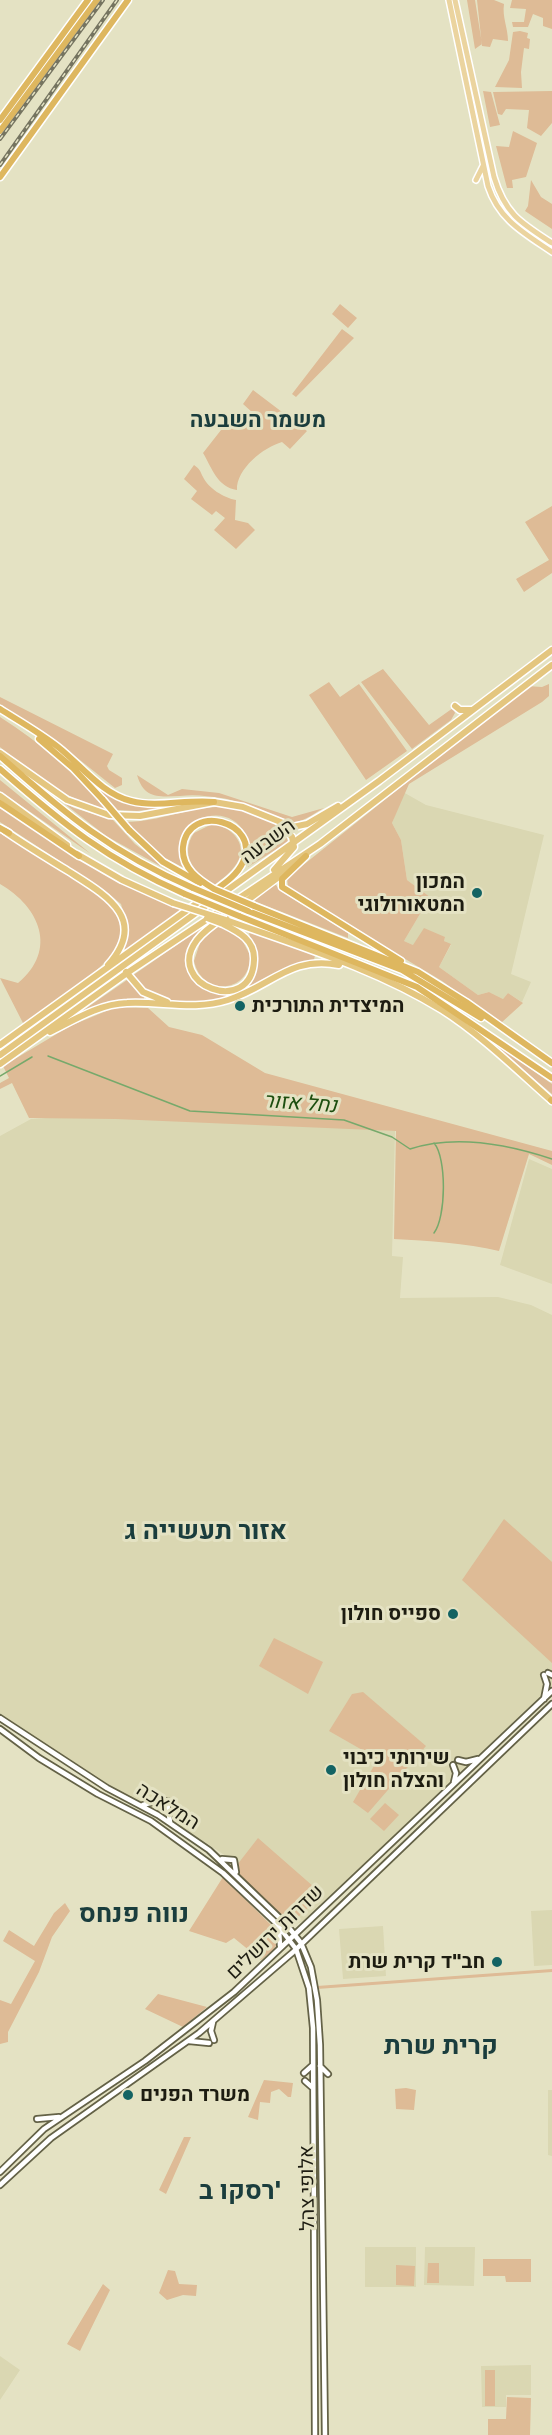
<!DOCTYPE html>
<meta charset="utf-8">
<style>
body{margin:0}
canvas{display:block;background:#e4e2c3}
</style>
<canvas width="552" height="2435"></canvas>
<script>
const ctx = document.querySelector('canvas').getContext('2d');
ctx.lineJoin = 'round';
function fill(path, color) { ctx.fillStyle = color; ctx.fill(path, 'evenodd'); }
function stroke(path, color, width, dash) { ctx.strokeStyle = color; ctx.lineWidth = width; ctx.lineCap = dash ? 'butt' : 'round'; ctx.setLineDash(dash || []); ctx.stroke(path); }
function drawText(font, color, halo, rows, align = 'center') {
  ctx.font = font + ' "Golos Text",Heebo,sans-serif'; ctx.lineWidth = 6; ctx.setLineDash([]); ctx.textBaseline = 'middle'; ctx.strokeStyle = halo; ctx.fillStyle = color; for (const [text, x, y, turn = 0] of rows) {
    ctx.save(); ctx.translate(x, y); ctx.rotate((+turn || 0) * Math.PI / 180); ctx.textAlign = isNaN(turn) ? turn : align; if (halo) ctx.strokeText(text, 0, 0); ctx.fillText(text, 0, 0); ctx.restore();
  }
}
fill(new Path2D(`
 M403,792L426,805L544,835L511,974L531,982L522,1002L508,993L503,999L489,992L478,995L439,967L451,945L444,941L445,937L413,945L404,941L430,897L407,880L401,840L392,823Z
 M125,1113L395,1131L392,1256L403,1257L400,1298L498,1297L531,1305L552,1315V1689L304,1921L296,1924L290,1921L229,1858L197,1837L157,1812L118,1792L51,1747L0,1723V1136L31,1119Z
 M529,1159L552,1169V1284L500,1265Z
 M552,1910V1965L534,1966L531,1911Z
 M383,1926L386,1976L343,1979L339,1929Z
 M548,2090H552V2156L548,2155Z
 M365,2247H416V2287H365Z
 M425,2247H475L474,2286L424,2285Z
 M0,2356L20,2370L0,2400Z
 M531,2365V2395H506V2407H482L481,2366Z`), '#dad7b2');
fill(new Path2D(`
 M467,0H475L482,44L475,49Z
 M477,0H494L504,4C502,17 508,28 508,41L493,39L490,47L482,46Z
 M512,0H552V29L543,26V18L533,14L528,27H513L512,22H524L526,9L510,8Z
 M520,31L528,33L527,38L530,39L529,49L524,48L521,72L522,88L495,87L509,60L513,32Z
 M483,91L491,92L500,125L490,127Z
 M552,91V123L541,136L527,128L529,110L506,109L502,115L498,114L493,92Z
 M513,131L537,143L526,177L512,180L513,188H507L496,146L509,147Z
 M531,180L541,197L552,204V229L525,211L528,206Z
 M340,304L357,318L348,328L332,314Z
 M342,329L354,338L296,397L292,394Z
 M253,390L307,431L290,449L282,442C264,447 236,469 237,490C217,487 212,468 203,453L232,416L244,425L253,413L243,404Z
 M194,465C200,469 200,471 203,477C208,488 224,498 236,500L235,520L248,523L255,530L236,549L214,530L225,518L216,511L212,515L191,499L197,491L184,479Z
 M552,506V573L524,592L516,579L549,560L525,522Z
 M383,669L429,725L453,708L455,713L451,720L412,749L361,682Z
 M329,682L340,697L359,684L407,751L366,780L309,695Z
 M549,684V696L542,702L409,784L392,823L401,840L407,880L430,897L404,941L413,945L424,928L445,937L444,941L451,944L439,967L478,995L489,992L503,999L508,993L523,1003L501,1023L442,981L297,894L288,886L287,878L527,686L542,687Z
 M0,697L113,754L107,766L109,770L122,778V785L115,788L56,741L0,704Z
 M0,717C41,743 75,773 105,809C65,799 31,774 0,747Z
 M137,775L168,795L182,789L219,793L292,817L324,808C316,812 305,821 295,822C285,823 240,800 221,798C208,796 194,794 180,796C159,797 144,799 137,775Z
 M0,780L91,854L0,791Z
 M95,787L124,803L163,808L137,811L117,810Z
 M56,797L74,808L113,820L135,844L171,872L106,836Z
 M0,807L103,874L181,909L127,951L124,948L127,924L121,904L104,890L0,822Z
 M228,807C248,811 282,819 288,842L248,867C246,857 251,846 246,835C226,795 164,822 184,868L161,856L126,822C161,822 193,805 228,807Z
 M212,824C231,826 249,844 237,863C231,873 222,879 213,886C195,873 179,855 194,833Z
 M0,833L110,902C118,913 124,927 120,940C112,966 47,1010 24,1025L0,978L18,983C58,950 40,907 0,884Z
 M275,884L282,892L348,933V938L254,901Z
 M217,925L241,938L250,955C252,993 202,998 194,961L200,943Z
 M204,926C143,983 255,1028 258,961C259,949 249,941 249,931L315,955L314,960C285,963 264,983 239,994C205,1009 156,1006 132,976Z
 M127,980L144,997V1000L109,1001L69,1020Z
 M116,1007L148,1008L169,1027L202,1035L265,1073L552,1151V1165L529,1154L499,1251C465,1243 429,1241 394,1239L396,1131L116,1119L29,1118L12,1083L0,1089V1083L9,1078L3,1066L70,1026Z
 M478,1032L552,1084V1094Z
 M504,1519L552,1562V1663L462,1580Z
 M274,1638L323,1662L308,1694L259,1666Z
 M363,1692L426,1746L368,1813L353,1802L378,1759L329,1731L352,1694Z
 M385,1803L399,1815L384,1831L370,1819Z
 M258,1838L322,1894L294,1921L285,1919L239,1875L237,1865Z
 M223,1877L275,1929C282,1945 274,1950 261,1960L234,1938L226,1943L189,1931Z
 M65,1903L70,1911L52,1937L39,1972L8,2032V2042L0,2044V2000L11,2004L35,1961L3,1941L9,1930L34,1946L54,1913Z
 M552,1969V1972L317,1989V1986Z
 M158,1994L207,2007L183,2027L145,2009Z
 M264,2080L293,2083L291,2097H288L279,2089L271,2092L270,2103L260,2102L258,2120L248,2117Z
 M406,2088L416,2090L414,2110L396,2109L395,2089Z
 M184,2137H191L166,2194L159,2190Z
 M483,2259H531V2282H506L505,2276H483Z
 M428,2263H439V2283H427Z
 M396,2265L415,2266L414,2286L396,2285Z
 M168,2270L175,2271L179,2284L197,2285L196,2296L183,2295L167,2300L159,2293Z
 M103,2284L110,2290L80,2351L67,2344Z
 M485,2370H495V2406H485Z
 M507,2397L531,2398L530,2435H488V2419H506Z`), '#debb96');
stroke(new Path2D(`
 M48,1056L190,1111L344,1120L392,1137L410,1149C456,1134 507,1144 552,1159
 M0,1076L32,1057
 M434,1233C446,1218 447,1158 434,1143`), '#76a96b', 1.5);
const secondary = new Path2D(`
 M548,1673L552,1675
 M544,1675L547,1684L544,1699
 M0,1718L107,1788L158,1815L209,1850L286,1924L301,1943L311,1967L317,2000L320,2045L325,2435
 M0,1729L39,1758L98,1794L151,1821L223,1873L276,1923L296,1949L309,1988L313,2028L315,2435
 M458,1760L466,1762L478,1759
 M453,1765L456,1773L454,1782
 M167,1801L170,1822
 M143,1805L160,1800
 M222,1859L234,1860L236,1872
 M279,1928L280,1946
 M213,2022L211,2031L214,2040
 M189,2041L209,2043
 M320,2066L328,2074
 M304,2073L313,2065
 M305,2081L313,2088
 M37,2119L59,2117
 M0,2172L44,2129L145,2061L234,1992L552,1691
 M0,2185L51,2138L199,2033L292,1953L552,1704`);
const primary = new Path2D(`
 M449,0L488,186C499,220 524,233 552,252
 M455,0L494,177C505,214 521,223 552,243
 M476,180L483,166`);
const trunk = new Path2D(`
 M455,706L460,710H471
 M0,753L67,800L109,815L140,816L214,802L243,807L293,827L307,824L338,806
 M0,796L67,845
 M5,831C25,845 47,858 68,871C104,894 150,918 108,965
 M77,854L122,880L173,903
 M274,870L294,847L292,837L283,826
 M222,894L379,781L552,650
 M241,905L288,870
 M226,920C299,946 376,969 442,1010C480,1034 518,1071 552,1101
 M223,924C239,932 255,940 254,960C252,1018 163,985 197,940C206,928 221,920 233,911
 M126,972L143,992L167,1002
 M50,1032C74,1020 99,1004 127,1003C161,1001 194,1011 228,1000C270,987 291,955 339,965
 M0,1045L211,893
 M0,1055L211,902
 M0,1064L127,973L320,844L552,665`);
const motorway = new Path2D(`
 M0,120L88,0
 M0,131L97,0
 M0,177L128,0
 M0,709C19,721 40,733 58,747C81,765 102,794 131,801C158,808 186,799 214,802
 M39,739L73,768L103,800
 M0,756C65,814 112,853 193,888
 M0,769C63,824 107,860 185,894
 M0,803L79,856
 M0,828L9,833
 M129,830L163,862L200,883
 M306,856L282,879V887L401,961
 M210,894C222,885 237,876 243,862C262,822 188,801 183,847C181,868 199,880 214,889
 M254,906L418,972L466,1002L552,1063
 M248,911L402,970L481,1018
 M239,916L417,987L552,1078
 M551,1100L552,1101`);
stroke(secondary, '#646247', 8);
stroke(primary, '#fff', 8);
stroke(trunk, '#fff', 9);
stroke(motorway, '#fff', 9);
stroke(secondary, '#fff', 4.5);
stroke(primary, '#ebd49f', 5);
stroke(trunk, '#e4c67f', 6);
stroke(motorway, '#deb75f', 6);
const rail = new Path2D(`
 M0,139L103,0
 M0,165L117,0`);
stroke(rail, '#757460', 4);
stroke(rail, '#e4e2c3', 1.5, [4.5]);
const trunkBridge = new Path2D(`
 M173,903L226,920
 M207,918L223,924`);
const motorwayBridge = new Path2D(`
 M103,800L129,830
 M193,888L248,911
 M214,889L254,906
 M185,894L239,916`);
stroke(trunkBridge, '#fff', 9, []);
stroke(motorwayBridge, '#fff', 9, []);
stroke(trunkBridge, '#e4c67f', 6);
stroke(motorwayBridge, '#deb75f', 6);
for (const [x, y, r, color] of [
 [477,893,6,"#136363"],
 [240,1006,6,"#136363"],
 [453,1614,6,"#136363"],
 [331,1770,6,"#136363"],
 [497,1962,6,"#136363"],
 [128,2095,6,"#136363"]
]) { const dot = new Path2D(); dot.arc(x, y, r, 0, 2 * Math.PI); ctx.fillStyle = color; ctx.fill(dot); stroke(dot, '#e4e2c3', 2); }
drawText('20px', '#1d1c11', '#e4e2c3', [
 ["השבעה",268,841,-36],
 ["המלאכה",168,1806,32],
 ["שדרות ירושלים",275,1932,-44],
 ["אלופי צהל",307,2188,-91]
]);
drawText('bold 20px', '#1d1c11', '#e4e2c3', [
 ["המכון",465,882],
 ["המטאורולוגי",465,905],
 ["המיצדית התורכית",252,1006,"left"],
 ["ספייס חולון",441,1614],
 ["שירותי כיבוי",343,1758,"left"],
 ["והצלה חולון",343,1781,"left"],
 ["חב\"ד קרית שרת",485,1962],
 ["משרד הפנים",140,2095,"left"]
], 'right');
drawText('italic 21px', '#1c4e0f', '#e4e2c3', [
 ["נחל אזור",300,1103,4]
]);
drawText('bold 22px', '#1a3d3d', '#e4e2c3', [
 ["משמר השבעה",258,420]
]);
drawText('bold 26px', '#1a3d3d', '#e4e2c3', [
 ["אזור תעשייה ג",206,1531],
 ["נווה פנחס",134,1914],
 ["קרית שרת",441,2046],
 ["רסקו ב'",240,2191]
]);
</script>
